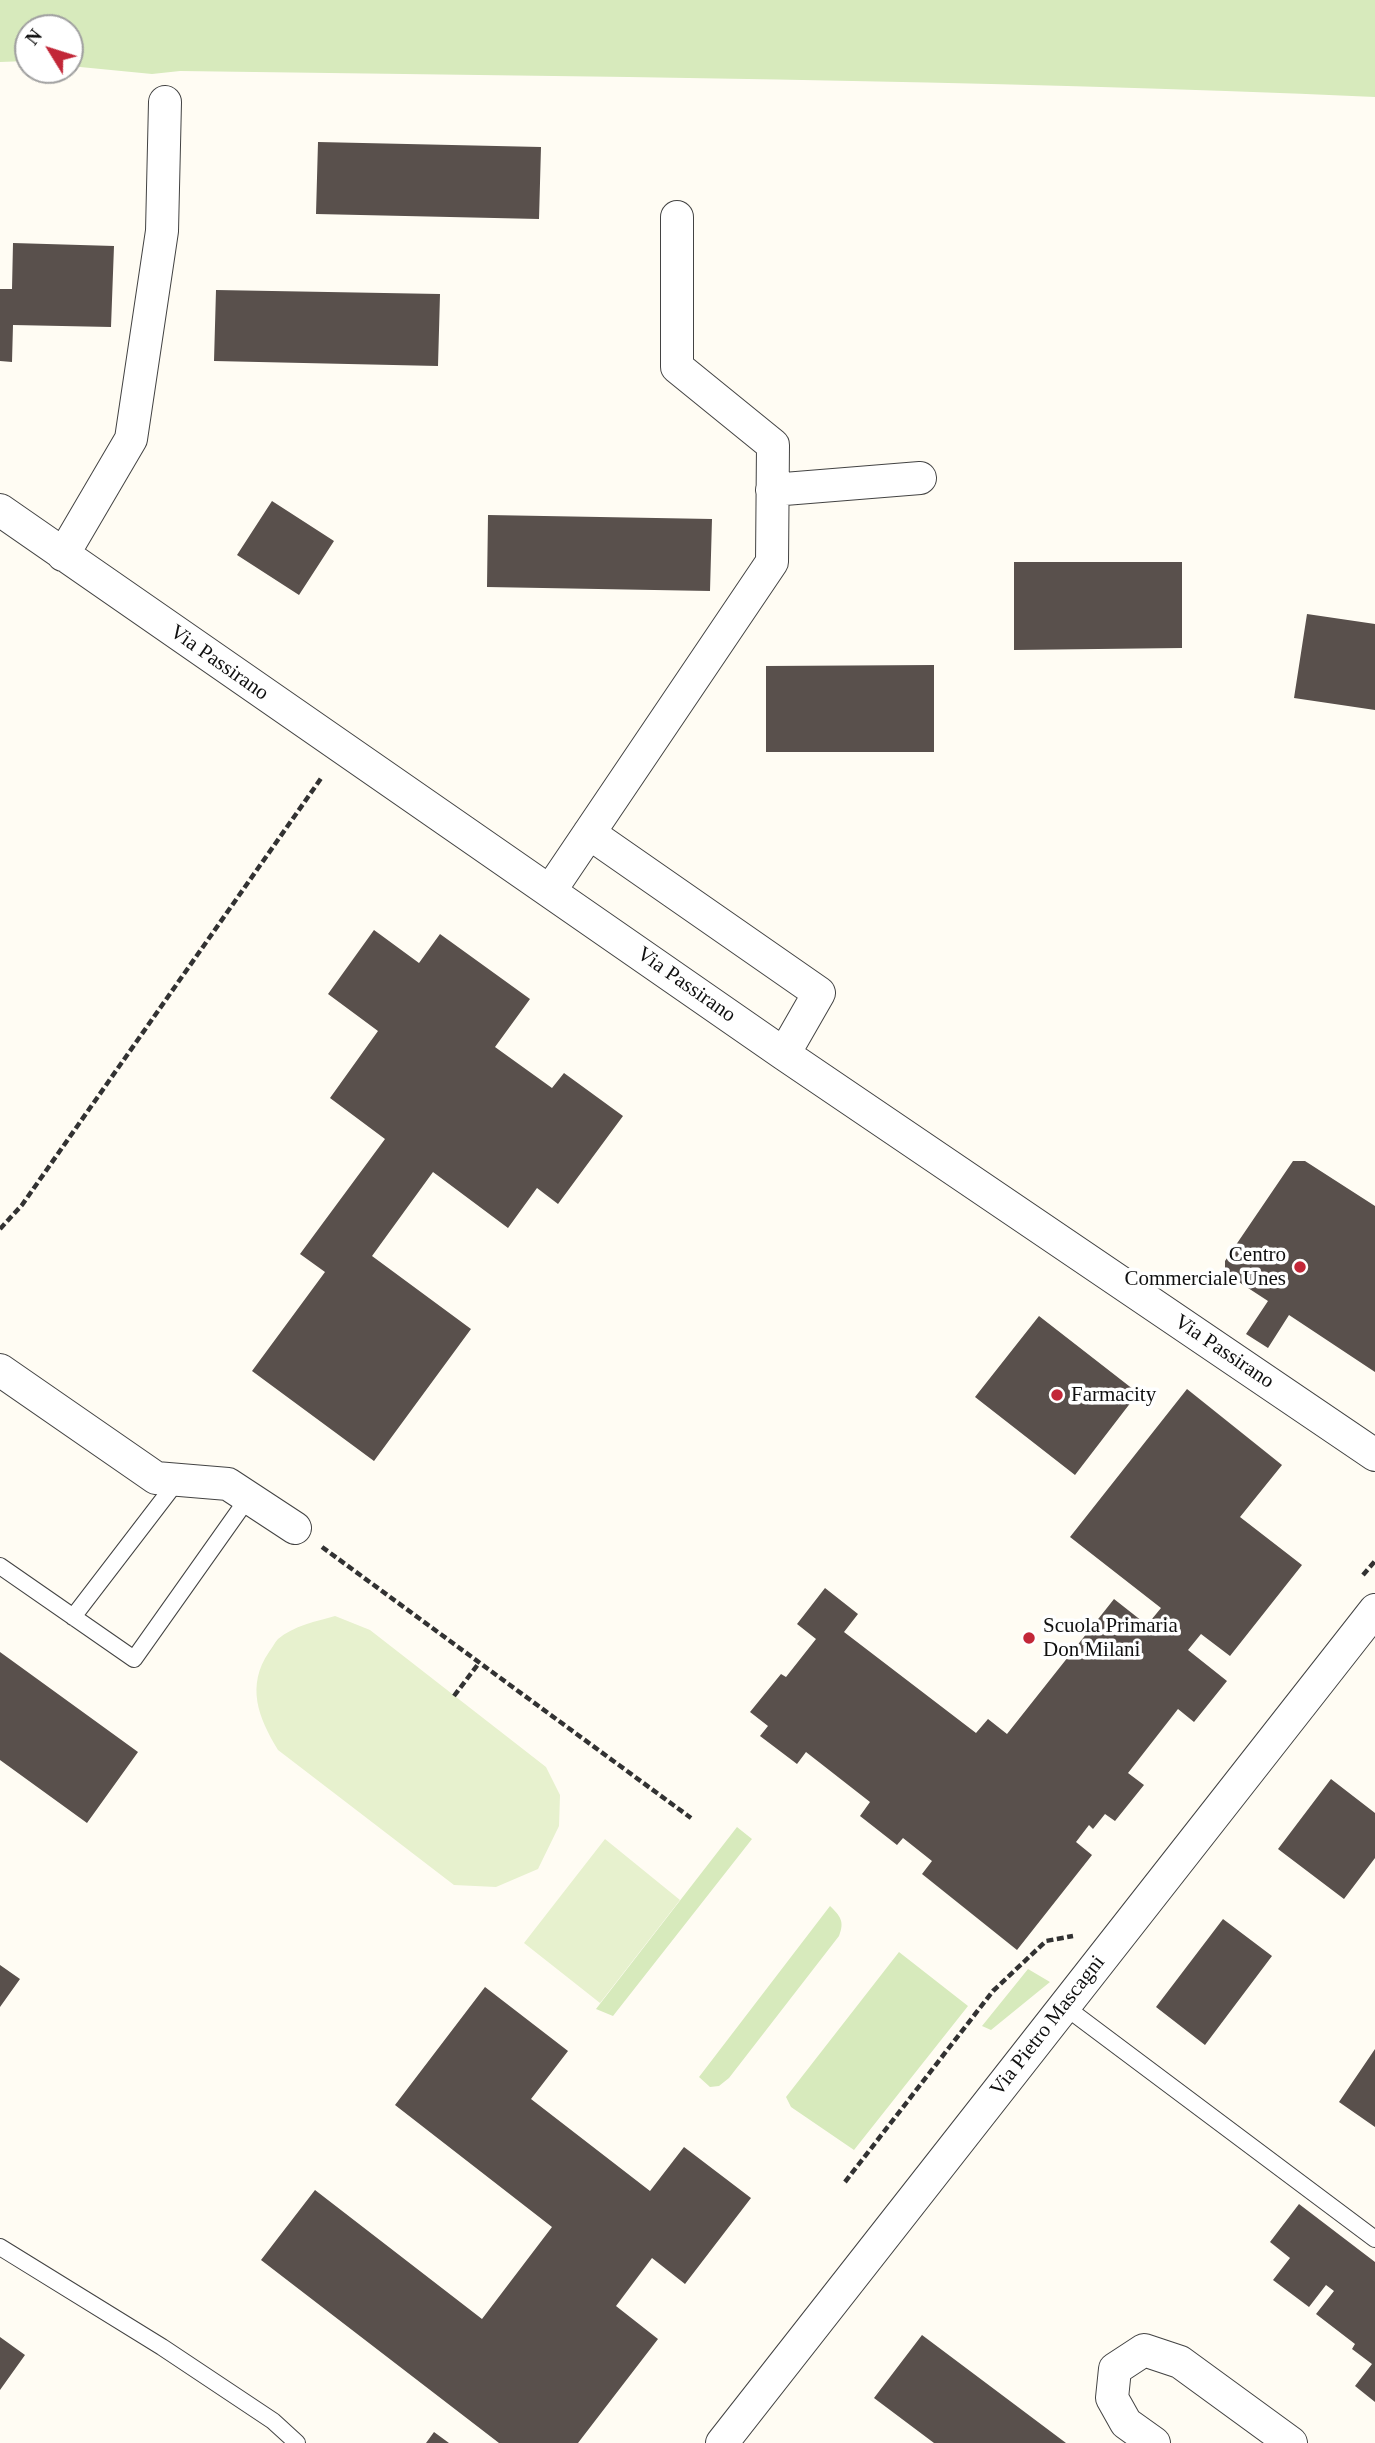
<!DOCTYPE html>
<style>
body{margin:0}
#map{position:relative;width:1375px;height:2443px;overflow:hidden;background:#fffcf3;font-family:"Times New Roman",serif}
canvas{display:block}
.north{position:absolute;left:14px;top:14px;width:70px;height:70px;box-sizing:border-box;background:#fff;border:2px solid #9f9f9f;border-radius:50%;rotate:308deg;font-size:19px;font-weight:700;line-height:28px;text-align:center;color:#101010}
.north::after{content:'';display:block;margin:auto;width:24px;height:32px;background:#c22738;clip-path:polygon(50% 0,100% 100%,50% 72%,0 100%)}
</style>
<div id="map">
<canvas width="1375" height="2443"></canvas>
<div class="north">N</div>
</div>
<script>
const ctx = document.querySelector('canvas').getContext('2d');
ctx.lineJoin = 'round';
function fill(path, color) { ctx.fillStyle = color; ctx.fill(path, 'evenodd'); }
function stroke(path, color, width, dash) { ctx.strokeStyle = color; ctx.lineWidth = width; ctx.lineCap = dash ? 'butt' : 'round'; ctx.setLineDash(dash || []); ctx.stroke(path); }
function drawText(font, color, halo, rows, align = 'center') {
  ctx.font = font + ' "Times New Roman",serif'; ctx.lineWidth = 7; ctx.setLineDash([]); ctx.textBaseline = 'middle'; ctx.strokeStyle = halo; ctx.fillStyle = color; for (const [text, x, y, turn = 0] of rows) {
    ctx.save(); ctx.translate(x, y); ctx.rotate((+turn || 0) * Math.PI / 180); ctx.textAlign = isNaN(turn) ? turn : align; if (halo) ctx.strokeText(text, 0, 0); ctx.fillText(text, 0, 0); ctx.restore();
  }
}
fill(new Path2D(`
 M0,0H1375V97C977,79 579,77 180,71L152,74L70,66V28H28V61L0,62Z
 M737,1827L752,1839L613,2016L596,2009Z
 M830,1906C840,1916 845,1921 839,1936L729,2078L719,2086L710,2087L699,2077Z
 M899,1952L968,2006L854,2150L791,2107L786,2097Z
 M1028,1969L1050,1982L991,2030L982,2026Z`), '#d7eabc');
fill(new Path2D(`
 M335,1616L370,1630L546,1767L560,1795L559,1826L538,1869L496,1887L454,1885L278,1750C258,1717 246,1686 269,1652C272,1648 275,1642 278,1639C293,1626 317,1621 335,1616Z
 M605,1839L680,1900L600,2003L524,1943Z`), '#e7f1ce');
fill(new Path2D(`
 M318,142L541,147L539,219L316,214Z
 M13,243L114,246L111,327L13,325L12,362L0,361V289H12Z
 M216,290L440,294L438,366L214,361Z
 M272,501L334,541L299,595L237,555Z
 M488,515L712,519L710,591L487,587Z
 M1014,562H1182V648L1014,650Z
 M1307,614L1375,624V710L1294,698Z
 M934,665V752H766V666Z
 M374,930L419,963L440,934L530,999L495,1047L552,1088L564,1073L623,1116L558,1204L537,1188L508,1228L433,1172L372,1256L471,1329L374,1461L252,1371L325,1272L300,1254L385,1139L330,1098L378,1031L328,994Z
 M1293,1161H1305L1375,1206V1372L1289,1315L1268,1348L1246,1334L1268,1301L1225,1273V1261Z
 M1039,1316L1138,1393L1075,1475L975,1397Z
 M1187,1389L1282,1465L1240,1517L1302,1565L1230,1656L1201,1634L1188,1650L1227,1681L1194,1722L1178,1709L1128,1773L1144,1785L1115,1821L1105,1814L1093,1829L1089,1825L1076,1842L1092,1855L1017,1950L922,1874L932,1861L903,1838L897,1845L860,1816L870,1802L806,1752L797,1764L760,1736L768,1726L750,1712L781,1674L786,1677L816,1639L797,1624L825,1588L858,1614L844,1632L976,1733L988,1719L1007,1734L1114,1599L1147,1625L1161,1608L1070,1537Z
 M0,1652L138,1752L87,1823L0,1760Z
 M1331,1779L1375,1813V1858L1344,1899L1278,1849Z
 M1223,1919L1272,1956L1205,2045L1156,2007Z
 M0,1965L20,1979L0,2007Z
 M485,1987L568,2051L531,2099L650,2191L684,2147L751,2198L685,2284L652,2258L616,2306L658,2339L578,2443H499L261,2260L315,2190L482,2319L552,2227L395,2105Z
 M1375,2049V2127L1339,2102Z
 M1299,2204L1375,2262V2402L1355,2386L1372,2364L1352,2349L1355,2344L1316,2314L1334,2291L1326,2285L1309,2307L1273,2280L1290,2258L1270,2242Z
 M922,2335L1066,2443H934L874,2398Z
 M0,2337L25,2355L0,2390Z
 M434,2432L449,2443H426Z`), '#59504c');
const lane = new Path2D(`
 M0,1566L134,1659L248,1498
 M73,1617L178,1480
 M1064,2006L1375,2239
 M0,2247L162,2347L273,2421L297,2443`);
const street = new Path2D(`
 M772,490L920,478
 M0,510L784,1054L1375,1455
 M63,555L131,439L162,231L165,102
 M589,833L819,993L784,1054
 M550,891L772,562L773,445L677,367V217
 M0,1370L156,1478L228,1484L295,1528
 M722,2443L1375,1610
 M1154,2443L1126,2423L1112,2398L1115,2369L1144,2350L1180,2362L1291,2443`);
stroke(lane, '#434343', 18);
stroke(street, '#434343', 34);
stroke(new Path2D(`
 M0,1229L22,1205L322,777
 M322,1547L691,1818
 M1363,1575L1375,1561
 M454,1696L479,1663
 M845,2182L993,1991L1046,1941L1073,1936`), '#323232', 4.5, [7, 3.5]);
stroke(lane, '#fff', 16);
stroke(street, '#fff', 32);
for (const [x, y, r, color] of [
 [1300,1267,7,"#c22738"],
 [1057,1395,7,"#c22738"],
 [1029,1638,7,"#c22738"]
]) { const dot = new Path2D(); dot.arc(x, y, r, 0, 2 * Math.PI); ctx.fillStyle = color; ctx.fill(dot); stroke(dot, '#fff', 2.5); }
drawText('21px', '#101010', '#fff', [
 ["Via Passirano",219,663,35],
 ["Via Passirano",686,985,35],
 ["Via Passirano",1224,1352,34],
 ["Via Pietro Mascagni",1048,2026,-52]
]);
drawText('21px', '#101010', '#fff', [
 ["Centro",1286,1255,"right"],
 ["Commerciale Unes",1286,1279,"right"],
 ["Farmacity",1071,1395],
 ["Scuola Primaria",1043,1626],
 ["Don Milani",1043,1650]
], 'left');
</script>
